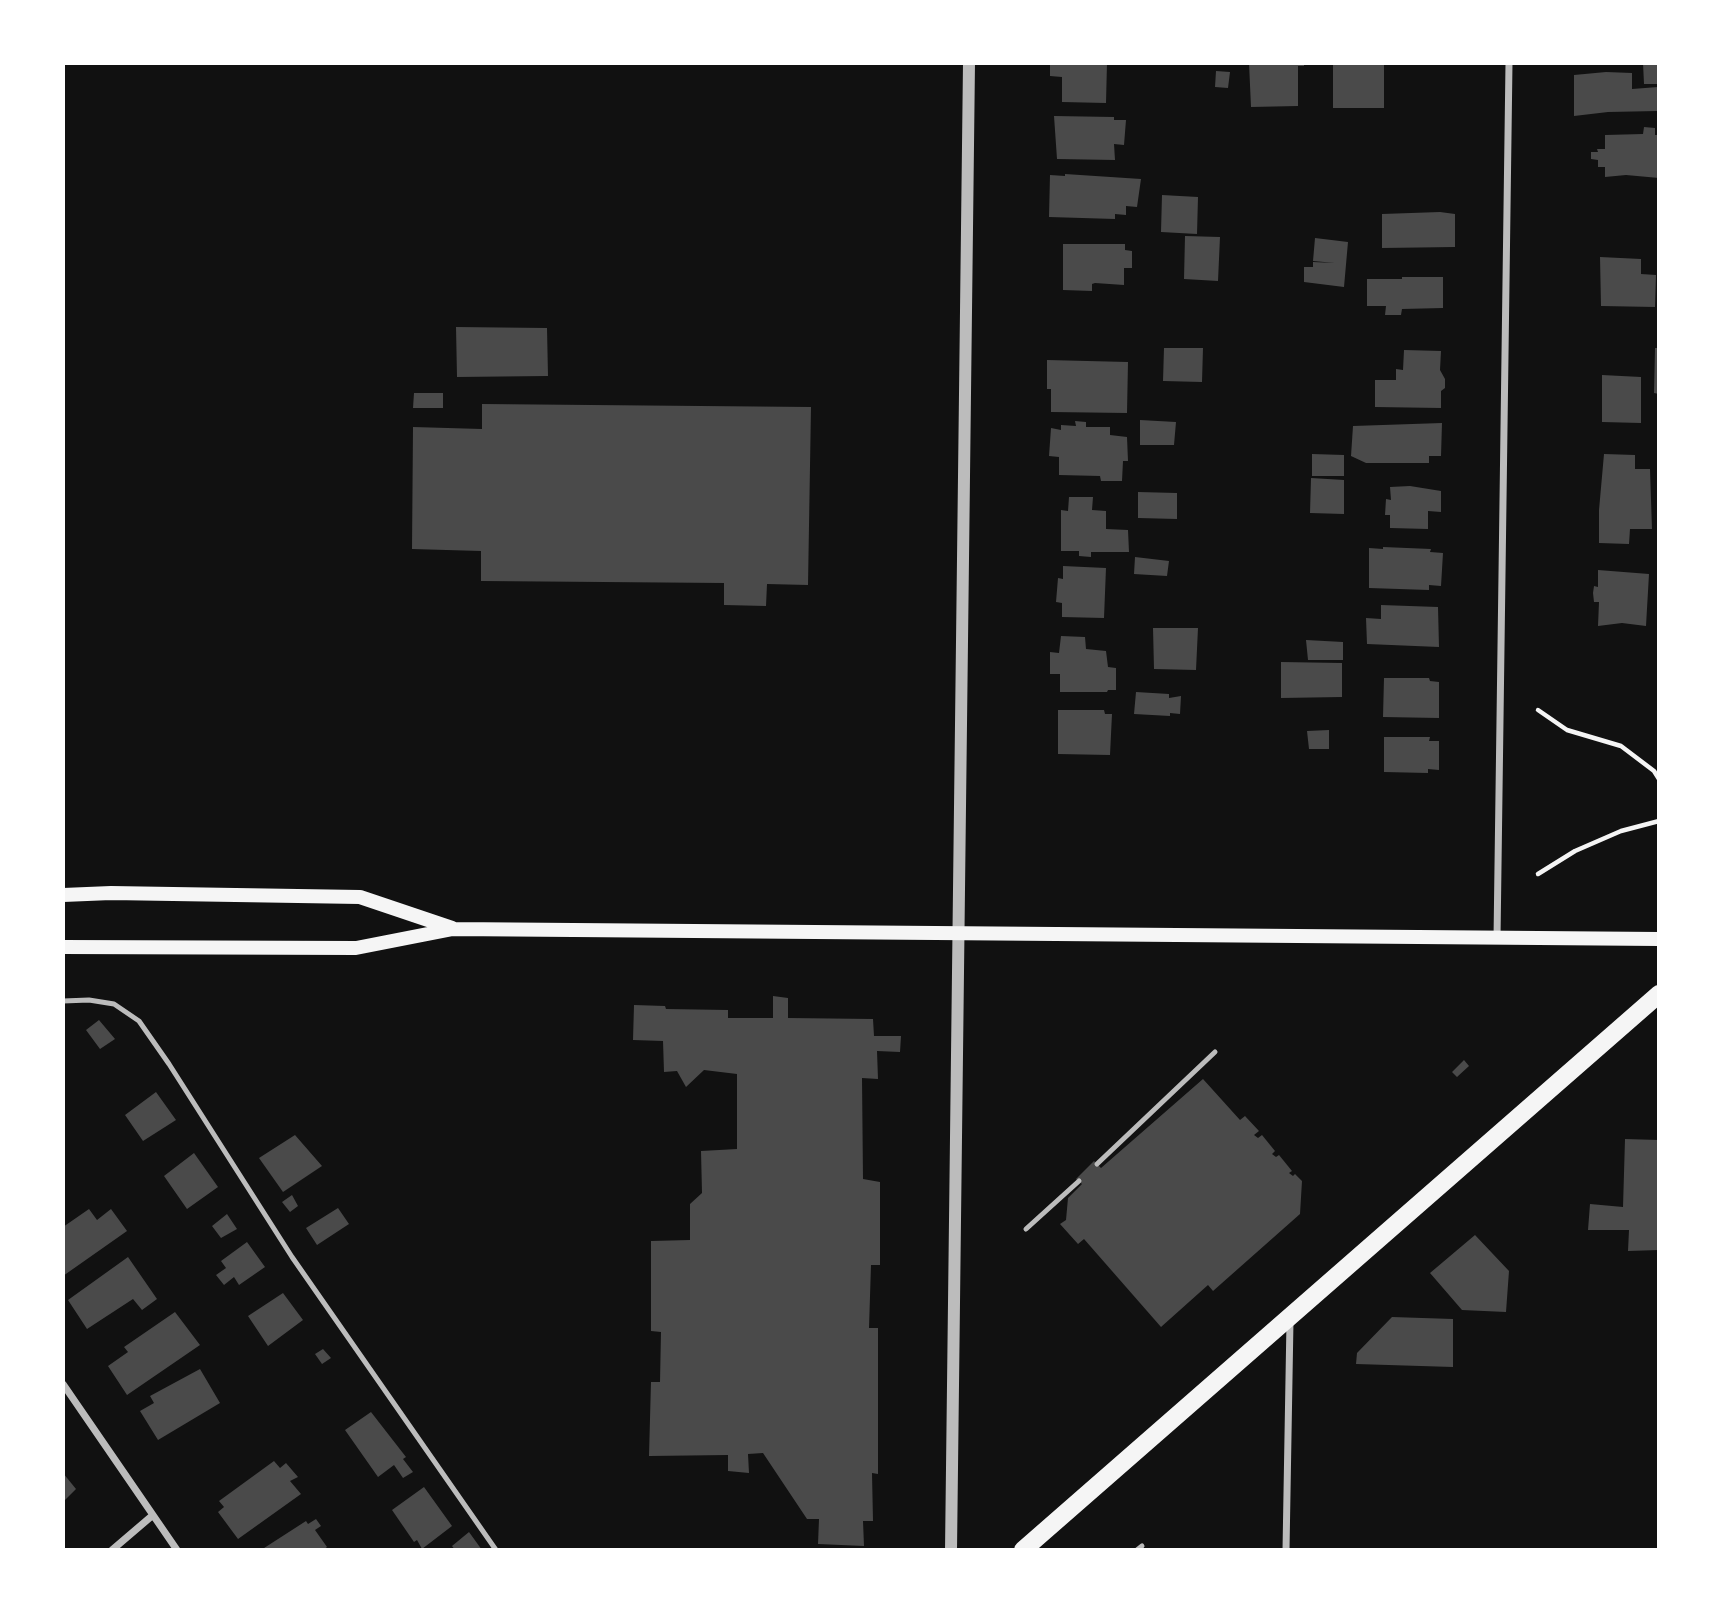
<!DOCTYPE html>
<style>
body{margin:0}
#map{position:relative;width:1722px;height:1613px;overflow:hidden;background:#111;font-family:"Source Sans 3",sans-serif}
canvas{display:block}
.frame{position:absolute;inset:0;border:65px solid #fff;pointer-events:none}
</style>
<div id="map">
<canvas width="1722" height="1613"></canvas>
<div class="frame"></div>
</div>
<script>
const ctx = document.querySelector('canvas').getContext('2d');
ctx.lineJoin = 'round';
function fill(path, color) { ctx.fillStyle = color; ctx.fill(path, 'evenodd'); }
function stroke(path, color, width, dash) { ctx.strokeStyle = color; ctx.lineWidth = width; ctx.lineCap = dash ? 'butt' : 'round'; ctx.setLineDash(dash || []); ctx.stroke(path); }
fill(new Path2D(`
 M1050,63H1107L1106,103L1062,102V77L1050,76Z
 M1249,63H1304V66H1298V106L1251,107Z
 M1333,63H1384V108H1333Z
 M1643,63H1659V84H1644Z
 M1216,71L1230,72L1228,88L1215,87Z
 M1606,72L1632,73V89L1658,87V111L1608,112L1574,116V75Z
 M1054,116L1114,117V120H1126L1124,145L1114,144L1115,160L1057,159Z
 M1644,127L1655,128V135H1659V178L1626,175L1605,177V167H1598V160L1591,159V152H1598L1597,149H1605V135L1643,134Z
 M1065,174L1141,179L1137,207L1126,206V215L1115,214V219L1049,217L1050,175L1065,176Z
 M1162,195L1198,197L1197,234L1161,232Z
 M1440,212L1455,214V247L1382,248V214Z
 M1185,236L1220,237L1218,281L1184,279Z
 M1315,238L1348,242L1344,287L1304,282V267H1313V262L1335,263L1313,261Z
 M1063,244H1125V250L1132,251V268H1124V285L1095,283L1092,284V291L1063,290Z
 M1600,257L1641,259V274L1656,275L1655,307L1601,306Z
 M1402,277H1443V308L1402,309L1401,315H1385L1386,306H1367V279H1402Z
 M456,327L547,328L548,376L457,377Z
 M1164,348H1203L1202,382L1163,381Z
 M1655,348H1659V394L1654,393Z
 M1404,350L1441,351L1440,370L1445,379V388L1441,391V408L1375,407V380H1396V369L1403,370Z
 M1047,360L1128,362L1127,413L1051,412V389H1047Z
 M1602,375L1641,377V423L1602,422Z
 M414,393H443V408H413Z
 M482,404L811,407L808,585L767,584L766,606L724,605V583L481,581V551L412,549L413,427L482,429Z
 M1140,420L1176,422L1174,445H1140Z
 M1075,421L1086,422V427H1110V435L1127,437L1128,461H1123L1122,481H1101L1100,476L1059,475V457L1049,456L1051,428L1061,430V425L1076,426Z
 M1442,423L1441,456H1429V463H1366L1351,456L1353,426Z
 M1312,454L1344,455V476H1312Z
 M1604,454L1635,455V469H1650L1652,529H1630L1629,544L1599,543V510Z
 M1311,478L1344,480V514L1310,513Z
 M1410,486L1441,491V512L1428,511V529L1390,528V515H1385L1386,499L1391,500L1390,487Z
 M1138,492L1177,493V519L1138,518Z
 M1069,497H1093L1092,510L1106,511V529L1128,530L1129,552H1091V557L1079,556V551H1061V510L1068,511Z
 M1383,547L1431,549L1430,552L1443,553L1441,586L1429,585V590L1369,588V548L1383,549Z
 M1135,557L1169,561L1167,576L1134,574Z
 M1063,566L1106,568L1104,618L1062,617V603L1056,602L1058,578L1063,579Z
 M1598,570L1649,574L1646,626L1622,623L1598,626L1599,602H1594L1593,593L1594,586L1598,587Z
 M1381,605L1438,607L1439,647L1367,644L1366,618L1381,619Z
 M1153,628H1198L1196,670L1154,669Z
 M1061,636L1085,637L1086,649L1106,651L1108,667L1116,668V690H1108L1107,692H1060V674H1050V652L1059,653Z
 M1306,640L1343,642V660H1308Z
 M1281,662L1342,663V697L1281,698Z
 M1384,678H1429L1430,681L1439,682V718L1383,717Z
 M1136,692L1169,694V698L1181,696L1180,714L1170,713V716L1134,714Z
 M1058,710H1104L1105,714H1112L1110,755L1058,754Z
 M1329,730V749H1309L1307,731Z
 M1384,737H1430L1429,741H1439V770L1428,769V773L1384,772Z
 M773,996L788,998V1018L873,1019L874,1036H901L900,1052L877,1051L878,1079L862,1078L863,1179L880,1182V1265H871L869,1328H878V1474L872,1473L873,1521H863L864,1546L818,1544L819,1519H807L763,1453L748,1454L749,1473L728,1471V1455L649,1456L651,1382H660L661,1332L651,1331V1241L690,1240V1204L702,1193L701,1151L737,1149V1074L704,1070L686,1087L677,1071L664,1072L663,1041L633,1040L634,1005L665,1006L666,1009L728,1010V1018H773Z
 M99,1020L115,1039L100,1049L86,1030Z
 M1464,1060L1469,1066L1457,1077L1452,1072Z
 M1203,1079L1240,1120L1245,1116L1259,1131L1254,1135L1258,1138L1262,1135L1275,1151L1272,1154L1276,1157L1279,1155L1292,1171L1289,1173L1293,1176L1295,1174L1302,1181L1300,1214L1213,1291L1208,1285L1161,1327L1084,1239L1078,1244L1060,1224L1066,1220L1068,1198L1082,1184L1076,1179L1094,1161L1101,1168Z
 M156,1092L176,1120L143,1141L125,1115Z
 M295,1135L322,1166L283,1192L259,1158Z
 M1625,1139L1659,1140V1250L1628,1251L1629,1230H1588L1590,1204L1623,1207Z
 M194,1153L218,1187L187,1209L164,1176Z
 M292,1195L298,1206L290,1212L282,1202Z
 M338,1208L349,1224L317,1245L306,1228Z
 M89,1209L97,1220L111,1209L127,1231L63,1276V1227Z
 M227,1214L237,1229L221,1238L212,1226Z
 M1475,1235L1509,1271L1506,1312L1462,1310L1430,1273Z
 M247,1242L265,1267L239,1285L234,1277L224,1285L216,1275L226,1268L221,1261Z
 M128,1257L157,1299L142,1310L133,1299L87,1329L68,1300Z
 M283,1293L303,1320L268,1346L248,1316Z
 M175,1312L200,1345L127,1395L108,1366L128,1352L124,1347Z
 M1392,1317L1453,1319V1367L1356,1364L1357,1353Z
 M323,1349L331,1358L322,1364L315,1354Z
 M200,1369L220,1403L158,1440L140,1411L154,1403L150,1396Z
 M371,1412L406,1457L403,1459L413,1472L403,1478L394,1465L378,1477L345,1430Z
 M274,1461L280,1468L286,1463L298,1477L290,1481L301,1494L238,1539L218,1512L224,1507L219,1501Z
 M63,1473L76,1489L63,1502Z
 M424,1487L452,1526L422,1549L417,1540L414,1542L392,1510Z
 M316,1519L321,1526L315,1530L327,1547L323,1550H261L306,1521L308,1524Z
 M469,1532L482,1550H455L452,1546Z`), '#4a4a4a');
stroke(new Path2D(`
 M1538,710L1567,730L1621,746L1654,771L1659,779
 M1538,874L1575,851L1621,831L1659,821`), '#f5f5f5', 4.5);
stroke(new Path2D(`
 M63,1001L89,1000L114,1004L139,1021L169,1064L292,1257L496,1550
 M1097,1164L1215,1052
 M1026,1229L1079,1181
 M1137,1550L1142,1546`), '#bcbcbc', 5);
stroke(new Path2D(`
 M1497,938L1509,63
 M63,1384L177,1550
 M112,1550L153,1515
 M1286,1550L1290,1321`), '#bcbcbc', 7);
stroke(new Path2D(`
 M951,1550L969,63`), '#bcbcbc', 12);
stroke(new Path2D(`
 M63,895L111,893L360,897L452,928
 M63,947L356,948L453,929L1659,939`), '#f5f5f5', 14);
stroke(new Path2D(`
 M1023,1550L1659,994`), '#f5f5f5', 18);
</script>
